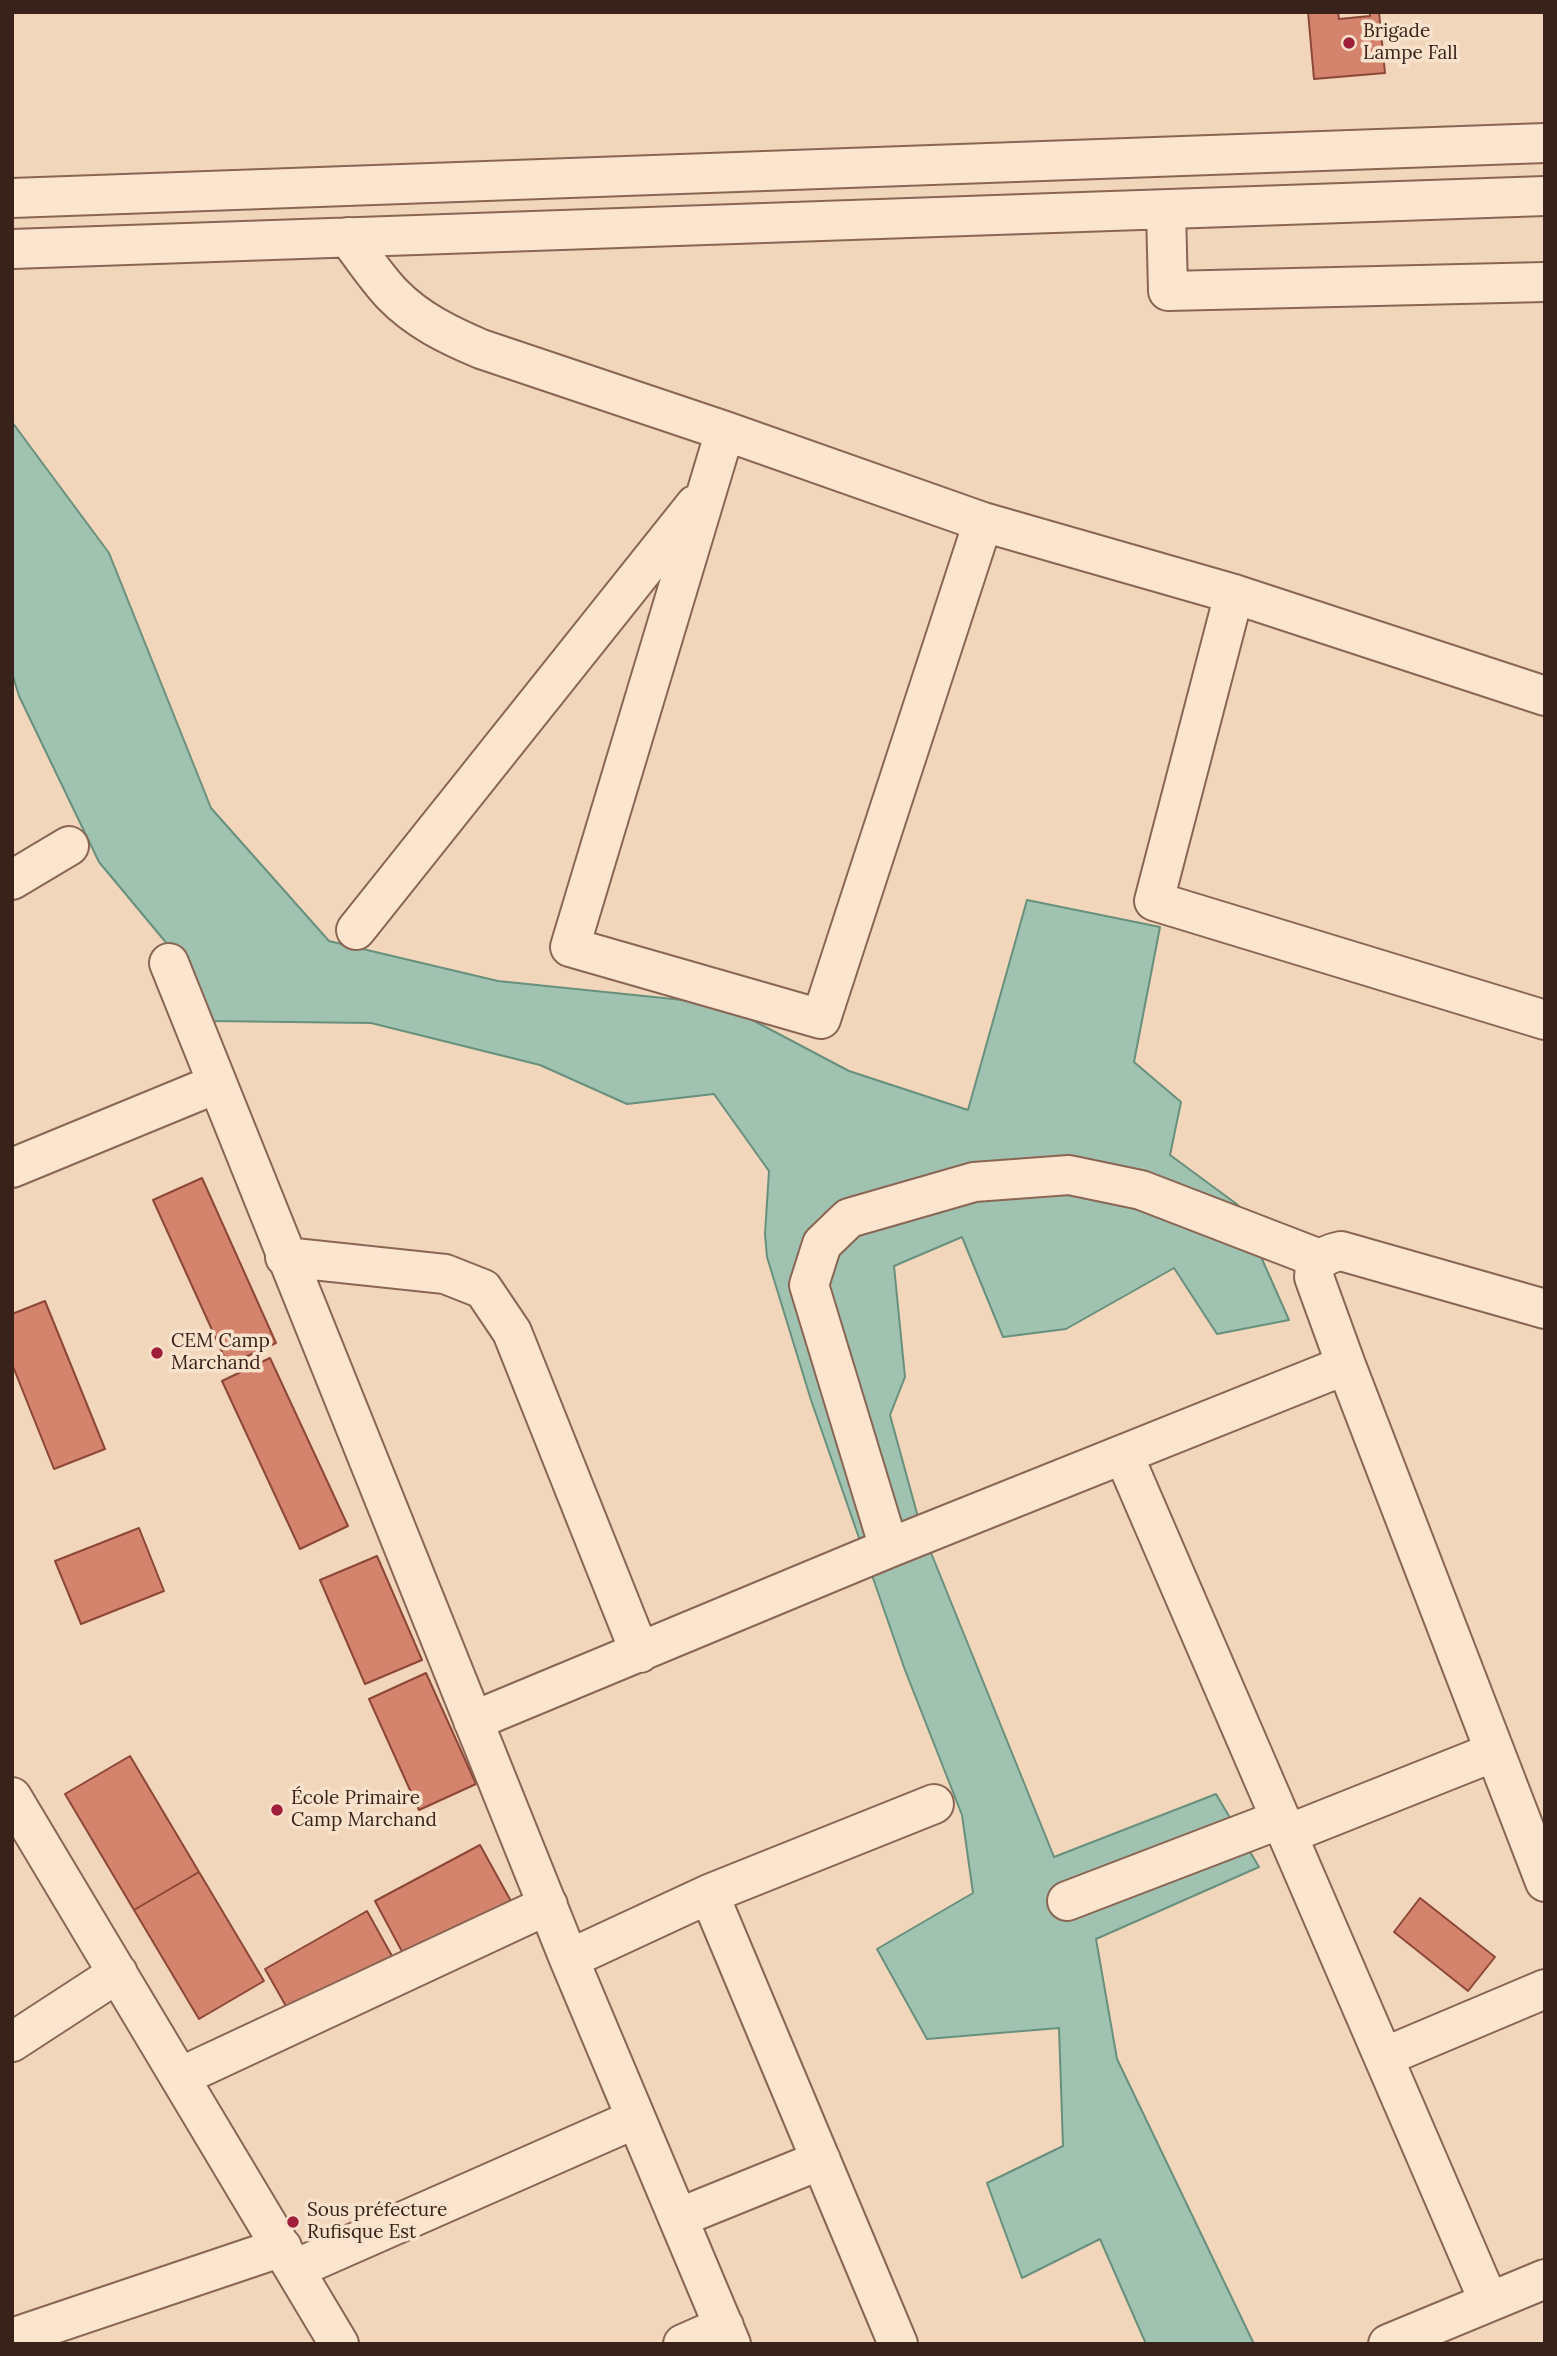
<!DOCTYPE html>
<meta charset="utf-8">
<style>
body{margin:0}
#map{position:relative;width:1557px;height:2356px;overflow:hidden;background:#f2d6bb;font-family:Lora,serif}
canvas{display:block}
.frame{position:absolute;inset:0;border:14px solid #38221a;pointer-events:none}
</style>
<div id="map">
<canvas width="1557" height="2356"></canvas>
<div class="frame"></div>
</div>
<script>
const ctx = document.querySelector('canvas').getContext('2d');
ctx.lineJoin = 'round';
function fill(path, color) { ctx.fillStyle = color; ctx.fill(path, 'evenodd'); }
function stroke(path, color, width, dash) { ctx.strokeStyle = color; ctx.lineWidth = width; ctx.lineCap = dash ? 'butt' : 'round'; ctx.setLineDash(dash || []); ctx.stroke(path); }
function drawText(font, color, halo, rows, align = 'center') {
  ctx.font = font + ' Lora,serif'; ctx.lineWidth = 7; ctx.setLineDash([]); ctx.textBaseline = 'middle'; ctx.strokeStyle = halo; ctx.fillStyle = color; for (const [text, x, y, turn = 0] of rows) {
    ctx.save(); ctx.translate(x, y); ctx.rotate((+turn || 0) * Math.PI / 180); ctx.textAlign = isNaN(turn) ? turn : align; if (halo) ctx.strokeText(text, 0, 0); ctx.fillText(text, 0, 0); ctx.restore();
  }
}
const water = new Path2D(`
 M12,422L109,553L211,808L329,941L498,981L722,1004L849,1071L968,1110L1027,900L1160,927L1134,1062L1181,1102L1170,1155L1238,1205L1289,1320L1217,1334L1174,1268L1066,1329L1003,1337L962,1237L894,1266L905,1377L890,1415L921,1528L1054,1857L1216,1794L1259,1867L1096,1939L1117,2059L1254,2344H1146L1100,2239L1022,2278L987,2183L1063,2146L1059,2028L927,2039L877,1949L973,1893L962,1815L905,1670L811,1400L767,1257L765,1234L769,1171L714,1094L627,1104L540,1065L371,1023L210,1021L183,963L99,862L19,696L12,673Z`);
fill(water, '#a0c2b1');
stroke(water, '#67907d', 2);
const building = new Path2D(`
 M1308,12H1338L1339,19L1370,16V12H1379L1385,73L1314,79Z
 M202,1178L276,1343L228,1365L153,1200Z
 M45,1301L105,1449L54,1469L12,1364V1314Z
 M270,1358L348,1526L300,1549L222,1381Z
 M139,1528L164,1591L81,1624L55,1561Z
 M377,1556L422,1660L365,1684L320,1580Z
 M426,1673L476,1784L419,1810L369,1699Z
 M130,1756L199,1872L134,1910L65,1794Z
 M480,1845L512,1903L406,1959L375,1901Z
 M199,1872L264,1981L199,2019L134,1910Z
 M1420,1898L1495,1957L1468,1991L1394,1932Z
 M367,1911L397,1965L295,2022L265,1969Z`);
fill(building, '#d4836d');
stroke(building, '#8c4737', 2);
const minor = new Path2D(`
 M12,198L1545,143
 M1166,210L1168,291L1545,282
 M348,237C362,256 376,277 392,294C417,320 448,335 481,349L725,431L983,522L1234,594L1545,696
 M12,249L1545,196
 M725,431L570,947L821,1019L983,522
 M1234,594L1154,901L1545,1020
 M12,880L69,846
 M356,930L695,505
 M169,963L569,1959L731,2344
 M12,1168L216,1084
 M285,1257L445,1274L483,1289L512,1332L640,1653
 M1545,1309L1341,1251C1326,1254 1314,1260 1314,1277L1346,1365L1545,1882
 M1124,1456L1489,2302
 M889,1548L809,1285L822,1244L849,1218L974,1182L1069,1175L1141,1190L1320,1259
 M473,1721L889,1548L1346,1365
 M12,1797L339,2344
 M1288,1834L1494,1752
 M709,1894L898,2344
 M1067,1901L1281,1819
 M569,1959L709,1894L934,1804
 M12,2042L118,1973
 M1384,2057L1545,1989
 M180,2077L548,1905
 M678,2218L821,2160
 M295,2269L635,2119
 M12,2338L282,2247
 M683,2344L724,2326
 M1388,2344L1545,2279`);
stroke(minor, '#8a6553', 42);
stroke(minor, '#fce5cf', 38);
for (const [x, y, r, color] of [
 [1349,43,7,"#9f1e39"],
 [157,1353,7,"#9f1e39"],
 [277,1810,7,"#9f1e39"],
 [293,2222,7,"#9f1e39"]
]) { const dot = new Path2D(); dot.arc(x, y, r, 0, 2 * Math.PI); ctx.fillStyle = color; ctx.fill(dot); stroke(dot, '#f9e2cb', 2.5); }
drawText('19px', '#38221a', '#f9e2cb', [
 ["Brigade",1363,32],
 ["Lampe Fall",1363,54],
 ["CEM Camp",171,1342],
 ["Marchand",171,1364],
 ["École Primaire",291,1799],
 ["Camp Marchand",291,1821],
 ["Sous préfecture",307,2211],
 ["Rufisque Est",307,2233]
], 'left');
</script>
